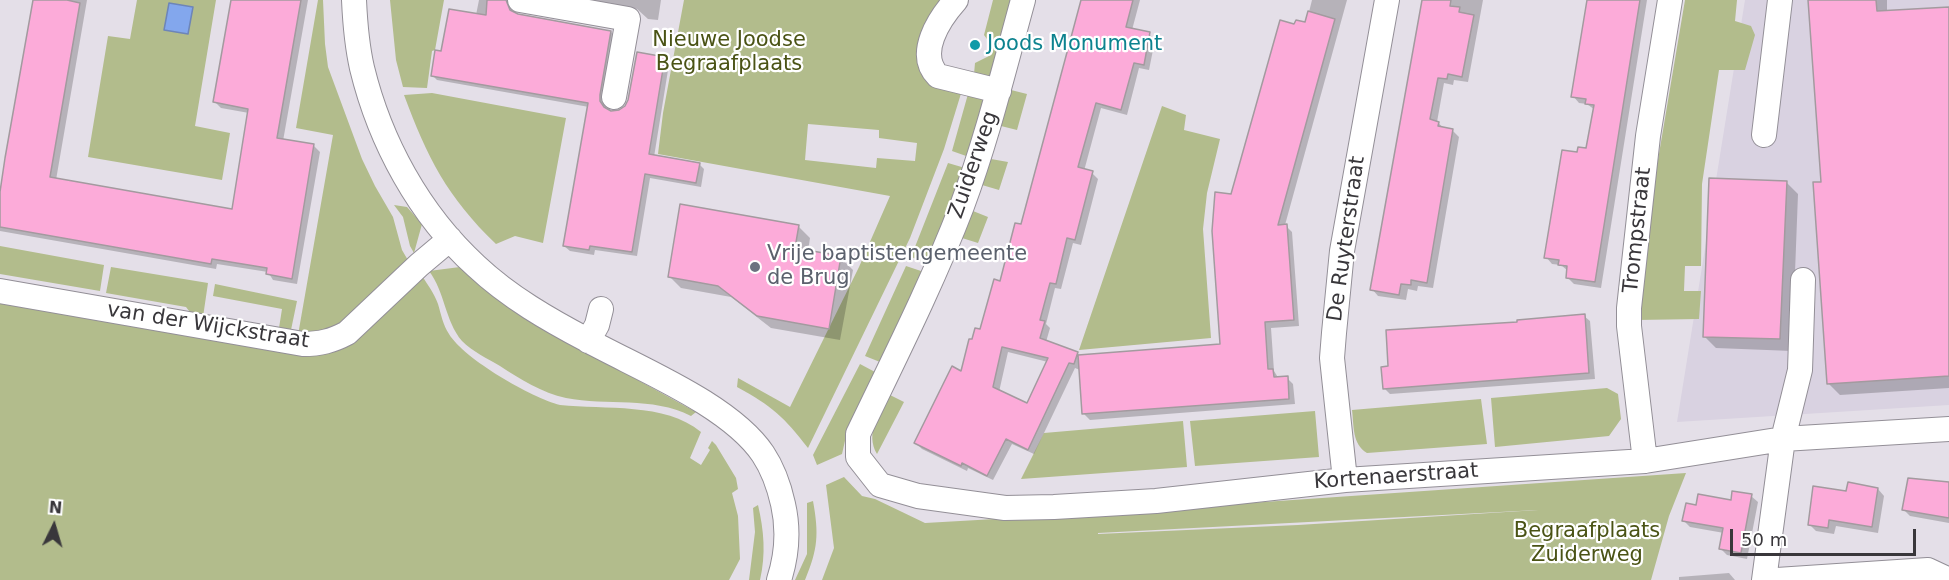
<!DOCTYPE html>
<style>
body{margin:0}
#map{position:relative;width:1949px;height:580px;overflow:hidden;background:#e4dfe8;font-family:"DejaVu Sans",sans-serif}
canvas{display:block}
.north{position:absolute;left:24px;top:496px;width:60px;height:60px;-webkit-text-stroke:4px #fff;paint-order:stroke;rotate:5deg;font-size:16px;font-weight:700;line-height:24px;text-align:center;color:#39373b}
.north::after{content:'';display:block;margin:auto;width:21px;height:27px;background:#39373b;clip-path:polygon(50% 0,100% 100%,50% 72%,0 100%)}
.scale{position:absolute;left:1730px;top:529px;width:186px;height:27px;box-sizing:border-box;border:3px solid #39373b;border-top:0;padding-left:8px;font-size:18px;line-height:21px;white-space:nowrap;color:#39373b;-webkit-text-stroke:4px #fff;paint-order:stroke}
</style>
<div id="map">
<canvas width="1949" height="580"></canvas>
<div class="north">N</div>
<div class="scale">50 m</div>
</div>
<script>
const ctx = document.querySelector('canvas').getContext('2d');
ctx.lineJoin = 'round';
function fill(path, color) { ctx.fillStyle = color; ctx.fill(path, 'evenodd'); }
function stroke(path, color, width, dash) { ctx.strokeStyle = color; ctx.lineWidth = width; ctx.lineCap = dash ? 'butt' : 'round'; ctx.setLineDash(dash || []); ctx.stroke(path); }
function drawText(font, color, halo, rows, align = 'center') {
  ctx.font = font + ' "DejaVu Sans",sans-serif'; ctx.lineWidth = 4.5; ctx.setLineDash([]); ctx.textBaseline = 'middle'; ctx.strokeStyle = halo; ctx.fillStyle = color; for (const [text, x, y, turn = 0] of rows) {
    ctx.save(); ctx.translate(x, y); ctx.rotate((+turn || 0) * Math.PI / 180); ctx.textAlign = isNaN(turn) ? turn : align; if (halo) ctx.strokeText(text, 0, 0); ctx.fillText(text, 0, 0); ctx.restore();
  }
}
fill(new Path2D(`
 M1745,0H1949V405L1677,422Z`), '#d9d2e1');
fill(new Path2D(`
 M137,0H216L195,126L230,133L222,180L88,157L108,36L130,39Z
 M318,0H323L325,44L328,67L362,159L375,186L393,217L402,250L409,262L332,330L298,335L333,135L296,128Z
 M390,0H444L435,50L432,51L427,88L403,87L396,60Z
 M684,0H948L924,49L963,87L944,149L910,238L808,448C784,417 772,406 737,387L738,378L790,407L859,267L890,196L658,154L663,113ZM808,124L879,130V138L917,143L915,161L877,158L876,168L805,160Z
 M993,0H1012L990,79L974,74L975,63L991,55L992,46L984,35Z
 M1685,0H1737L1735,21L1751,26L1755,35L1745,70H1719L1702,184L1701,266H1685L1684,291H1701L1699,319L1636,320L1650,207Z
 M1011,90L1027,94L1017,130L1001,126Z
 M432,93L566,118L543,243L515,236L496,244C447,197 427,157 404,95Z
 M968,94L981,96L985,103L969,157L952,151Z
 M1162,106L1186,115L1184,130L1220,139L1207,193L1203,229L1211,338L1079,350Z
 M991,159L1008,162L999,190L982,185Z
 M948,163L965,168L928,263L911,257Z
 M394,205L407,207L422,224L414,253L410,246L403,217Z
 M973,211L988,217L978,243L962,238Z
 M0,246L104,265L100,291L0,274Z
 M906,266L924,272L880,362L865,356Z
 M111,267L208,283L203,317L193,316L186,307L106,293Z
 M460,267L521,316L696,412L691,416C652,396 607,406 566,398C542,393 520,379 500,366C488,359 472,351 462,341C445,321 445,292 429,271Z
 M422,276C428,285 434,293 438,304C441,314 443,325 449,334C464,359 532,398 560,405C605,410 665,402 701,432L690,458L701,465L710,450L708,448L712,441L716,445L736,478L738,489L732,493L738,516L740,559L729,580H0V301L303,354Z
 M215,284L297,301L291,330L279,328L282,309L213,296Z
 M860,364L875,372L847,432L842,454L817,465L813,455Z
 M1607,388L1618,394L1621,419L1609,436L1495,447L1491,398Z
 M888,394L904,402L877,454C865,434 879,412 888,394Z
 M1481,399L1487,444L1367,453C1352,444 1354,426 1352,410Z
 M1315,411L1319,457L1195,466L1190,421Z
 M1183,421L1187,467L1021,479L1044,433Z
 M1686,473L1669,516L1651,580H822L834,548L826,485L844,477L862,496L875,499L925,523L1118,512ZM1538,510L1298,525L1098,534V533Z
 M813,501C819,534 818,549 805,580H795L807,554V503Z
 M758,505C764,531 766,554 760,580H749L755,532L753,508Z`), '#b2bc8c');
const water = new Path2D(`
 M169,3L193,7L188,34L164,30Z`);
fill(water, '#83a7ed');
stroke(water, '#6d85b8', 1.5);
fill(new Path2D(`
 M34,0H87L56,180L233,211L249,113L221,108L215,102L233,0H308L283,141L314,146L320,152L297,284L273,280L268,272L217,264L216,269L0,231V198Z
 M479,0H512L510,4L512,13L611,32L616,37L604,101L605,108L611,112H620L626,107L664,58L669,64L654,157L699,164L704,169L701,187L650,178L637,256L595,250L594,255L570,251L564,246L589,107L437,80L432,75L442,53L476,15Z
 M583,0H661L658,20L648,19L637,9Z
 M1082,0H1140L1132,30L1149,34L1155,40L1149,70L1139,68L1127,115L1101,108L1084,171L1092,173L1098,179L1081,245L1073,243L1061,289L1055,288L1046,324L1050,328L1046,342L1077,353L1080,356L1222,346L1232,195L1306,24L1312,0H1347L1285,225L1292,232L1299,326L1271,328L1274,371L1279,379L1287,378L1293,384L1295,404L1090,420L1084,414L1080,370L1075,368L1034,454L1012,444L993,480L968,468L967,471L922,449L916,443L962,373L1001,283L1022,226ZM1008,352L1048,362L1028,405L999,392Z
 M1423,0H1483L1468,82L1454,80L1453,85L1444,83L1437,122L1445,129L1452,130L1459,137L1433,288L1418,286L1417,291L1408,289L1406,300L1378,296L1372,289Z
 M1588,0H1647L1601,288L1574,284L1567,277L1568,271L1561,265L1552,264L1546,257L1578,154L1588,150L1595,110L1587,104L1579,103L1573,96Z
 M1810,0H1887V12L1949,8V388L1840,395L1828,383L1823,184Z
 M1786,182L1798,194L1792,351L1716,348L1704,336Z
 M798,226L810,238L808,252L841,258L853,270L840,340L771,328L731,297L681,288L669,276Z
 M1584,316L1590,321L1595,379L1390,394L1384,388L1518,323Z
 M1949,483V523L1910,516L1904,510Z
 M1878,489L1884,496L1878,533L1836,526L1834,534L1816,531L1809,524L1847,493Z
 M1751,496L1758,502L1747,559L1727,555L1721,549L1724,533L1690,527L1684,521L1697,506L1732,502Z
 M1729,573L1735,580H1679V577Z`), '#0003');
const building = new Path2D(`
 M33,0H67L80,3L50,177L232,209L248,109L213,102L231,0H301L277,138L314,144L292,279L266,274L267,268L212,259L211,264L0,227V192L5,158Z
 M487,0H506L510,10L518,14L611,31L600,95V101L604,107L611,111L619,110L625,106L628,100L637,52L665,57L649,154L700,163L696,183L645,174L632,252L590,246L589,250L563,246L588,103L431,76L435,50L441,51L449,9L486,15Z
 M1081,0H1133L1126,27L1150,32L1144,65L1134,63L1121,110L1096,103L1078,167L1093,171L1075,240L1067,238L1056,284L1050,283L1040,320L1045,321L1040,338L1078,352L1074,364L1069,363L1028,450L1006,439L987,476L962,463L961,466L914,443L952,366L961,371L969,339H972L975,328L980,329L994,279L1000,281L1015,223L1021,224ZM1002,347L1048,358L1027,403L993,387Z
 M1422,0H1451L1450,6L1460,7L1459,12L1474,15L1462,77L1448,74L1447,79L1438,78L1430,119L1439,122L1438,126L1453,129L1427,283L1411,280V285L1401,284L1399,295L1370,290Z
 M1587,0H1640L1595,282L1566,278L1567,266L1558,265L1559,260L1544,258L1562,150L1577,152L1578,147L1586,148L1594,105L1585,104L1586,99L1571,97Z
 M1808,0H1876L1877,11L1949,7V376L1827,384L1813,182H1821Z
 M1308,11L1335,19L1278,225L1287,224L1294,320L1265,322L1268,369H1273L1274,377L1288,376L1289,399L1082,414L1078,355L1220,344L1212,231L1215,192L1231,194L1280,20L1294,24L1296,20L1305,22Z
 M1709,178L1787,181L1780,339L1703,337Z
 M680,204L799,225L795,248L841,256L829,329L757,316L718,286L668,277Z
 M1585,314L1589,373L1383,389L1381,367L1388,366L1386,330L1517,322V320Z
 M1908,478L1949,482V518L1902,510Z
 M1848,482L1878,488L1872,527L1829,520L1828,528L1808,525L1813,486L1846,491Z
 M1732,491L1752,494L1741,553L1719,549L1723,528L1682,521L1686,503L1696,505L1698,494L1731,500Z`);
fill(building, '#fcabd9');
stroke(building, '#a39a9f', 1.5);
const minor = new Path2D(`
 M354,0C355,22 357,46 362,68C380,142 419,214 476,266C509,297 549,320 589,341C640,369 730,405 763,454C773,469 779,486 783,504C789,530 787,555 779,580
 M520,0L628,19L614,97
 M956,0C939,19 916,54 938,76L999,91
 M1023,0C1004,69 987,139 962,206C932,284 894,359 858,434V457L880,485L918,496L1005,508L1054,507L1156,501L1345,480L1645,461L1783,439L1949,429
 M1764,135L1780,0
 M0,291L303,344C320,344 332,341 347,333L419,265L450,239
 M588,341L597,325L601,309
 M1645,461L1629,326V308L1648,136L1670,0
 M1345,480L1332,358L1334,333L1342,251L1387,0
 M1764,580L1783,439L1800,370L1803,280
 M1777,580L1928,570L1943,577L1945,580`);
stroke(minor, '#938f97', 26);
stroke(minor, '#fff', 24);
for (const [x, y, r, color] of [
 [975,45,6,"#0f9aa8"],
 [755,267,6,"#6b7280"]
]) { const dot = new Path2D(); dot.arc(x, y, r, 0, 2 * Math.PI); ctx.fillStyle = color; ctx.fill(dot); stroke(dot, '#fff', 2); }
drawText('21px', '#4a5315', '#fff', [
 ["Nieuwe Joodse",729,41],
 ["Begraafplaats",729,65],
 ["Begraafplaats",1587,532],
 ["Zuiderweg",1587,556]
]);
drawText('21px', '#0d838f', '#fff', [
 ["Joods Monument",987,45]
], 'left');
drawText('21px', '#39373b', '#fff', [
 ["Zuiderweg",974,165,-71],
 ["Trompstraat",1638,230,-84],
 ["De Ruyterstraat",1347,239,-82],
 ["van der Wijckstraat",208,326,9],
 ["Kortenaerstraat",1396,477,-4]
]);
drawText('21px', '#5b616d', '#fff', [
 ["Vrije baptistengemeente",767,255],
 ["de Brug",767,279]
], 'left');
</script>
